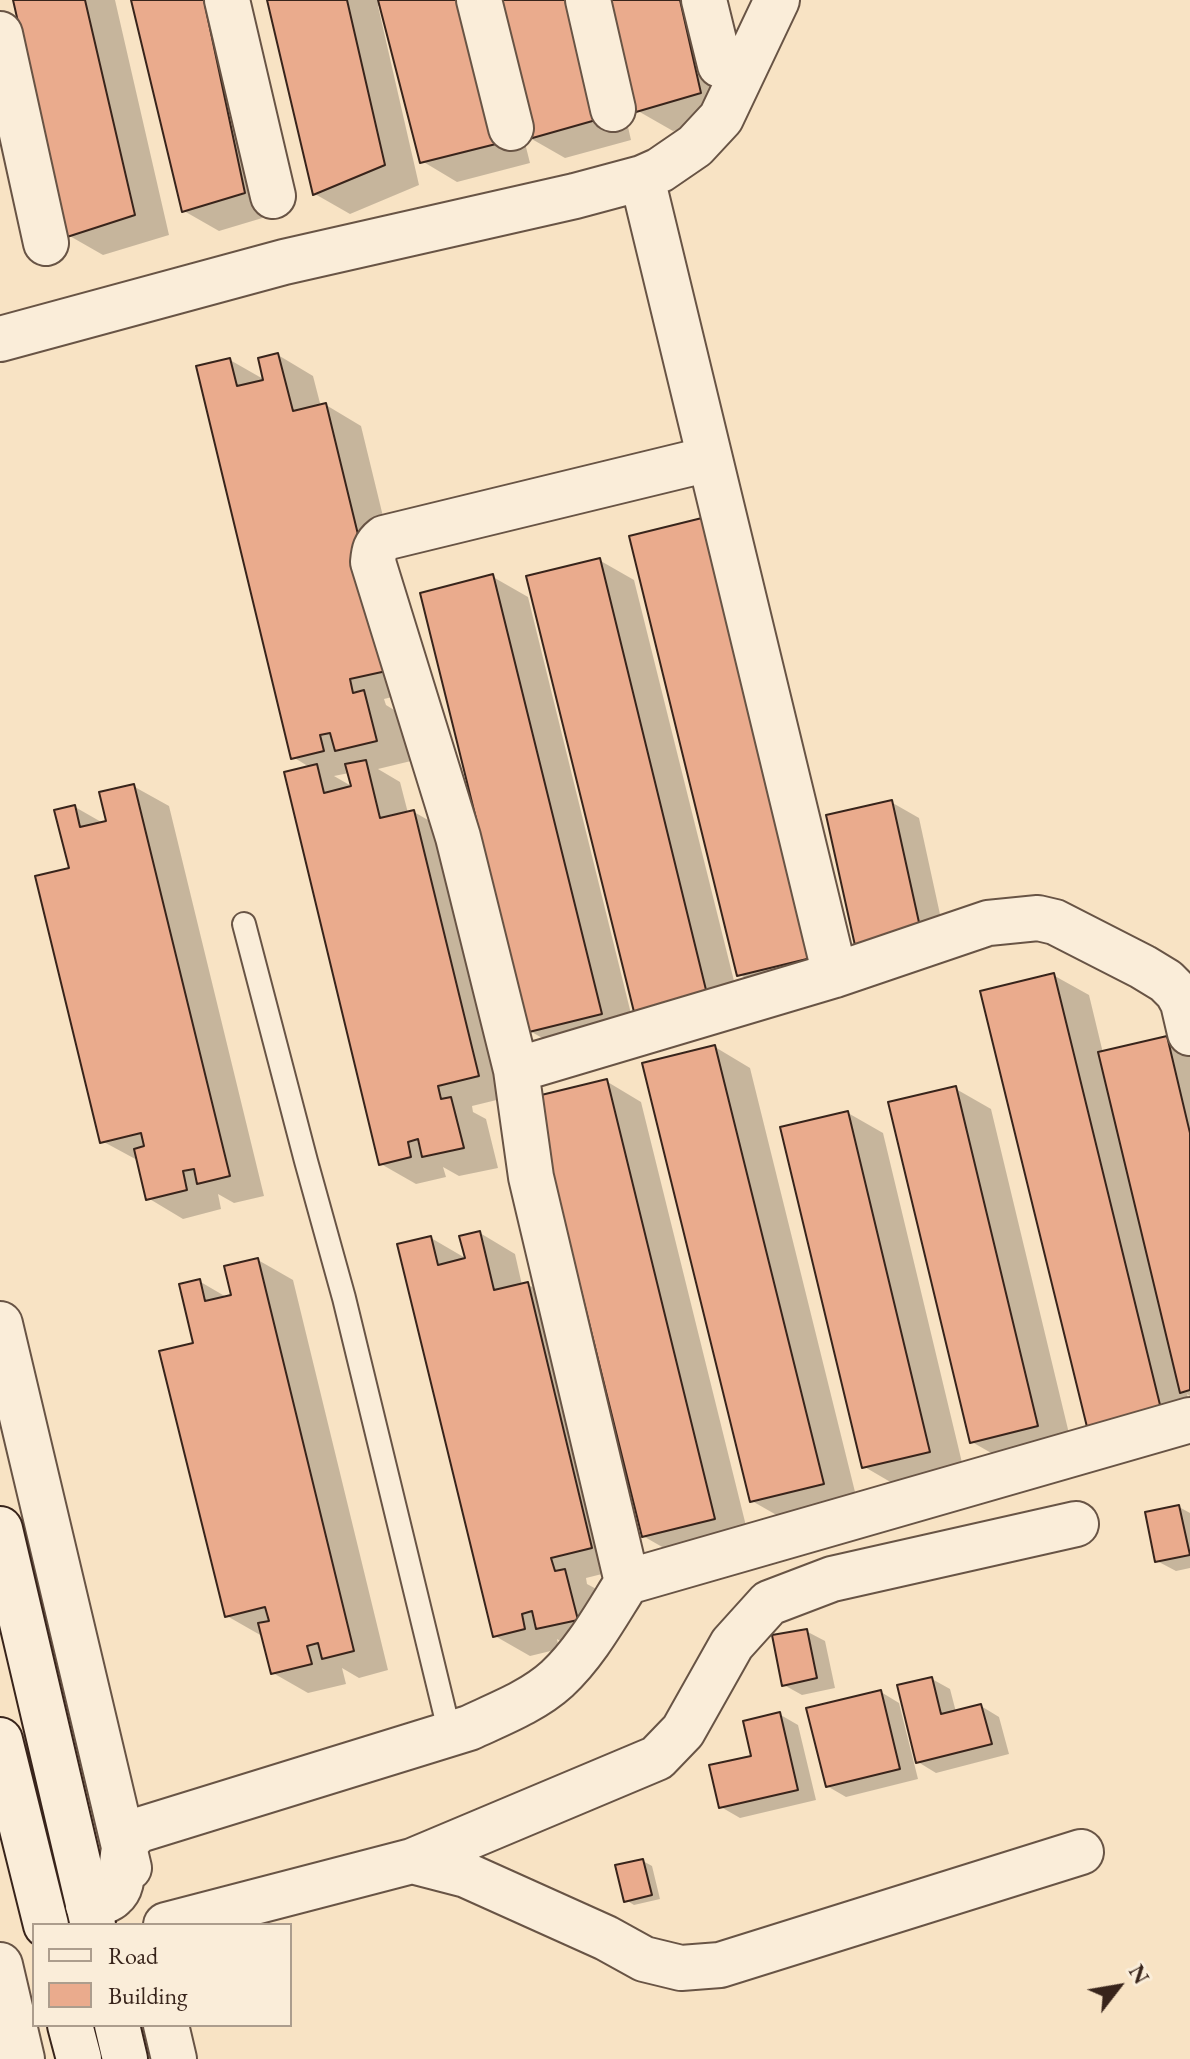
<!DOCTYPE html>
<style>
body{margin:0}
#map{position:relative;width:1190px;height:2059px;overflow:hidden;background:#f8e3c4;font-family:"EB Garamond",serif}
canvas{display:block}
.legend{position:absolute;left:32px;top:1923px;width:260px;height:104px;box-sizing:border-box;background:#faedd9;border:2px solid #ac9d8d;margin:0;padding:10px 14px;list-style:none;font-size:24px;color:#38241b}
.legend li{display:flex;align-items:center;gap:16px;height:40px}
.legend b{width:40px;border:2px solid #ac9d8d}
.north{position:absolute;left:1078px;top:1947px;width:80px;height:80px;-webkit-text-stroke:6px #faedd9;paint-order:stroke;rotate:59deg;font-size:22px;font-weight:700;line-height:32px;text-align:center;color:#38241b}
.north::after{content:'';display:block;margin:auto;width:28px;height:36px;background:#38241b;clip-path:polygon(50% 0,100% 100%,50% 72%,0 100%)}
</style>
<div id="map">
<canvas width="1190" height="2059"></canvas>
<ul class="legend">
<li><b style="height:10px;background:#faedd9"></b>Road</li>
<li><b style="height:22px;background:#eaab8d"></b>Building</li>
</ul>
<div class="north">N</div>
</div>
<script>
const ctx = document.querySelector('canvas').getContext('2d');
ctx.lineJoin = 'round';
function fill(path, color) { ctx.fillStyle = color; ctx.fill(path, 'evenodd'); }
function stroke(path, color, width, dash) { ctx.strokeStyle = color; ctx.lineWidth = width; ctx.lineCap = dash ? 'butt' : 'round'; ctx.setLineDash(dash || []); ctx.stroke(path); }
fill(new Path2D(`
 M15,0H115L169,235L103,255L68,235Z
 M133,0H234L279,213L219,231L184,211Z
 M269,0H489L530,163L457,182L422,161L382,6H378L419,185L350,214L315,194Z
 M599,0L631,140L565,158L530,138Z
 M610,0H710L735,113L673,131L638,111Z
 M278,355L313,376L321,407L326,405L361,426L425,689L384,699L386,705L399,713L411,761L378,769L400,782L408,813L414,812L449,832L513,1096L472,1106L473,1112L486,1119L498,1168L459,1176L443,1167L446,1177L416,1184L381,1164L311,768L293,757L230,360L265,380ZM349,773L353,787L334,776Z
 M632,538L845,977L774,995L739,974Z
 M599,560L634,580L743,1017L672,1035Z
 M493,577L528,597L636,1034L565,1051L530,1031Z
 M133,786L169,806L264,1196L234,1203L218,1194L221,1209L183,1219L148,1198L139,1161L102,1141L71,870L75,807L103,823L109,822Z
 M891,802L919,818L948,951L885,965Z
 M1053,975L1089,995L1103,1053L1166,1038L1190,1052V1396L1187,1394L1190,1407L1125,1450Z
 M715,1047L750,1068L858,1504L787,1521L752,1501Z
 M606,1081L641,1102L749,1538L678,1556L643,1536Z
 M956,1089L991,1109L1072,1446L1007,1462L972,1442Z
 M848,1113L883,1133L964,1471L899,1487L863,1466Z
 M480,1233L515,1254L522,1285L527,1284L562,1304L626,1568L586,1578L587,1584L600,1591L573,1648L557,1639L559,1649L530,1656L495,1636L431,1238L467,1259Z
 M258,1260L293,1280L388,1670L359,1678L342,1668L346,1684L308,1693L273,1673L262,1636L227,1616L196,1344L199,1281L228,1298L233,1296Z
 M1179,1507L1190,1513V1568L1176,1571L1157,1561Z
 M806,1631L825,1641L835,1688L802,1695L784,1685Z
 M932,1679L950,1689L956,1712L981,1706L999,1717L1009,1754L936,1773L918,1762Z
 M881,1692L899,1703L918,1779L846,1797L827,1786Z
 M779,1714L798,1725L816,1800L740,1818L721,1807Z
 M643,1861L652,1866L660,1899L634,1905L626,1900Z`), '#0003');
const building = new Path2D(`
 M13,0H85L135,215L67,237Z
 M131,0H204L245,193L182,212Z
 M267,0H347L385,165L313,195Z
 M378,0H460L496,144L420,163Z
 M494,0H569L596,120L529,139Z
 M608,0H680L701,93L636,112Z
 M278,353L293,411L326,403L391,670L350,679L353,693L364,690L377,741L335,751L330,733L320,735L324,751L291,759L196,366L230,358L237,386L263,380L258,358Z
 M702,518L811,958L737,976L629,536Z
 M600,558L708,998L635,1016L526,576Z
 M493,574L602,1014L529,1032L420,593Z
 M366,760L380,818L414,810L479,1076L438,1086L441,1099L451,1097L464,1148L422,1157L418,1139L408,1142L411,1157L379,1165L284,772L317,764L324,793L351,786L345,764Z
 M134,784L230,1176L197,1184L194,1169L183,1171L187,1190L146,1200L134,1149L144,1146L141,1133L100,1143L35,876L69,868L54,810L75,805L80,827L106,821L99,792Z
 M892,800L922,936L856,950L826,815Z
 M1054,973L1162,1413L1088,1431L980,991Z
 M1167,1036L1190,1133V1390L1180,1393L1098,1052Z
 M715,1045L824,1484L750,1502L642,1063Z
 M607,1079L715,1519L642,1537L533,1097Z
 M956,1086L1038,1426L970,1443L888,1102Z
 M848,1111L930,1452L862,1468L780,1127Z
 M480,1231L494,1290L528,1282L592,1548L551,1558L555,1571L565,1569L578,1620L536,1629L532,1611L522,1614L525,1629L493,1637L397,1244L431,1236L438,1265L465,1258L459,1236Z
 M258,1258L354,1651L322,1659L318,1643L307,1646L312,1664L271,1674L258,1623L269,1621L265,1607L225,1617L159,1351L193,1343L179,1284L200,1279L205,1301L231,1295L224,1266Z
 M1179,1505L1190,1555L1155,1562L1145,1512Z
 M807,1629L817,1678L782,1686L772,1635Z
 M932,1677L941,1714L981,1704L992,1744L916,1763L897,1685Z
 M881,1690L900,1769L826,1787L806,1708Z
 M780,1712L798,1790L719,1808L709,1765L751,1756L743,1721Z
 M643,1859L652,1895L624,1902L615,1865Z`);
fill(building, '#eaab8d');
stroke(building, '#38241b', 2);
const lane = new Path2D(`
 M244,924L306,1161L344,1298L450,1734`);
const street = new Path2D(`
 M227,0L273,196
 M479,0L511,128
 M588,0L613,109
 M704,0L720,65
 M0,34L46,243
 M642,178L835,975
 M0,339L284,262L575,196L642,178L660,170L695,146L721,118L777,0
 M516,1070L835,975L988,923L1038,918L1055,922L1143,967L1166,981L1177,992L1183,1003L1190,1033
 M0,1324L129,1868
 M627,1582L1190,1420
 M412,1861L657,1758L683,1731L732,1644L769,1603L832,1579L1076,1524
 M88,1905C96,1903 107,1902 113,1896C132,1880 109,1852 139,1830L469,1728C499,1714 533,1701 557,1679C586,1652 606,1615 627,1582L531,1177L516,1070L458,837L373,562C374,551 375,545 384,538L709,459
 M166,1925L412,1861L466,1875L606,1938L644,1959L681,1968L720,1965L1081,1852
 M0,1965L22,2059
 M166,2025L174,2059`);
const secondary = new Path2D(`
 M0,1529L93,1925
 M0,1740L46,1925
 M70,2025L79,2059
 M117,2025L125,2059`);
stroke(lane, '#685445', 26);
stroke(street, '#685445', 48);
stroke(secondary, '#38241b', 48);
stroke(lane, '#faedd9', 22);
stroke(street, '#faedd9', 44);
stroke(secondary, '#faedd9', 44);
</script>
